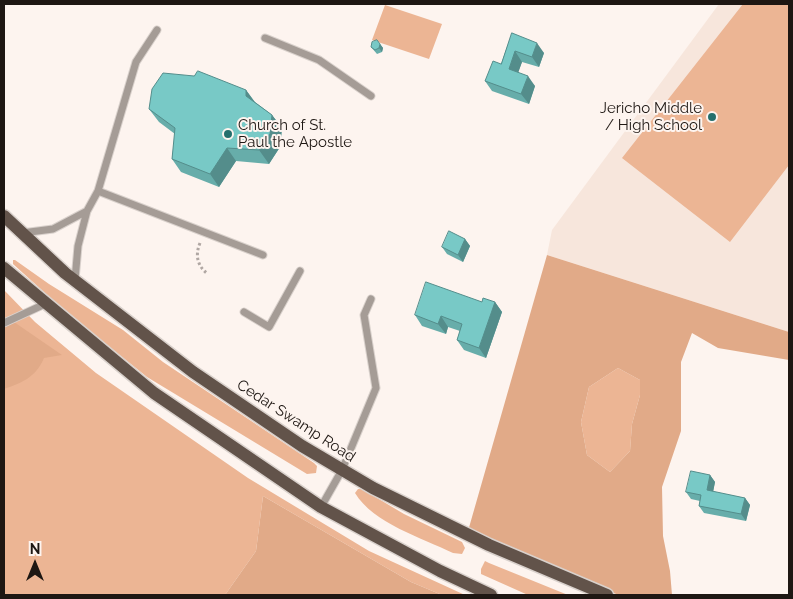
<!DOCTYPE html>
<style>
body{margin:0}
#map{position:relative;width:793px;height:599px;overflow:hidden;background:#fdf4ef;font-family:Raleway,sans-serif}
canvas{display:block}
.frame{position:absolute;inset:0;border:5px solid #1e1713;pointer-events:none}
.north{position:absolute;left:10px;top:539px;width:50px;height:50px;-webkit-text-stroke:4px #fdf4ef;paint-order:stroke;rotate:0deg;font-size:14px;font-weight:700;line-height:20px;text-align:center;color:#1e1713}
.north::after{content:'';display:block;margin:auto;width:18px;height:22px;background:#1e1713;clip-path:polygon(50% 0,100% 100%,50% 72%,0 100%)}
</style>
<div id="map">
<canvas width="793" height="599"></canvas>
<div class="frame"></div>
<div class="north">N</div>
</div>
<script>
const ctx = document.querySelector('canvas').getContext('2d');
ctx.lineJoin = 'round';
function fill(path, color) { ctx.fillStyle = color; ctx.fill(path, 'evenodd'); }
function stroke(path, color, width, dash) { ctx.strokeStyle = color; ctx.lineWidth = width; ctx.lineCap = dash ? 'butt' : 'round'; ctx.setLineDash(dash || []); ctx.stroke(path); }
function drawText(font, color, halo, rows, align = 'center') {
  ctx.font = font + ' Raleway,sans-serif'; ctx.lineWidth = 4; ctx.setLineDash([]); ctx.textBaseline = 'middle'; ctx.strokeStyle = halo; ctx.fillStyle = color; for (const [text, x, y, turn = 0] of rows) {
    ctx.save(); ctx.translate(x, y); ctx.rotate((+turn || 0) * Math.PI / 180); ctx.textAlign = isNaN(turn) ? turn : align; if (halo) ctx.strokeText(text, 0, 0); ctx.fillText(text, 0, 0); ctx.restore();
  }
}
fill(new Path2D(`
 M719,4H789V332L547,255L552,230Z`), '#f7e6dc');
fill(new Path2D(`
 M743,4H789V165L730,242L622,158Z
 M385,5L442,24L429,59L372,40Z
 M13,260H15L49,284L123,330L163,362L314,463L317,466L316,473L307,474L147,377L65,311L13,264Z
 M4,290L35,322L96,373L248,478L369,551L465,595H442L411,582L263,496L256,551L225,595H4Z
 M618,368L640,380V395L632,424L630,451L610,472L587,455L581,422L589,387Z
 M358,489H362L404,514L462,542L465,548L462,554L453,553C422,538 373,523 355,493Z
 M485,561L489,563L568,595H528L481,574V569Z`), '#ecb594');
fill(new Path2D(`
 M547,255L789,332V360L718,348L692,333L681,362V431L662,487L663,536L670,571L672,595H619L591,585L468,531ZM618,368L640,380V395L632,424L630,451L610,472L587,455L581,422L589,387Z
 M14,322L62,355L44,358C36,377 22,383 4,389V328Z
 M263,496L411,582L442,595H225L256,551Z`), '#e1aa88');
const service = new Path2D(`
 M265,38L319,60L371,96
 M98,191L263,255
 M22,233L53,229L87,211
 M75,280L78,246L87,211L98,191L136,62L157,30
 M244,312L269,327L300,271
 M4,323L45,304
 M321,507L342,470L376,388L364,315L371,299`);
const primary = new Path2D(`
 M4,216L65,273L193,372L302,446L373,488L489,545L607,595
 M4,268L154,393L321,507L440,571L491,595`);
stroke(service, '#d9d1cc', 9);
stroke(primary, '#d9d1cc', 15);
stroke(new Path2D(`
 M200,243C195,255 197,266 208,274`), '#b0a7a3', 3, [2.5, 2.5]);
stroke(service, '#a59c96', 7);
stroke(primary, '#62534a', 12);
fill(new Path2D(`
 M512,33L544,53L539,67L522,62L518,72L535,86L529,104L492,91L485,81L501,64Z
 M380,44L383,48L382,52L377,54L371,47Z
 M246,90L255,102L272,115L282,128L280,147L269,164L236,161L219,187L181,172L172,159L175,134L159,122L149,109Z
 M465,239L470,246L463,262L447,254L442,247Z
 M482,302H495L502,312L486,358L464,350L457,340L460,331L448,327L446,334L422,326L415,315Z
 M710,475L715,482L713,492L745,498L750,505L746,521L704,513L699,506L700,501L691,499L686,492Z`), '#67adaa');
fill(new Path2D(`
 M537,43L544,53L539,67L532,57Z
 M380,44L383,48L382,52L379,48Z
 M515,51L522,62L516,79L509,69Z
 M528,76L535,86L529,104L521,94Z
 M246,90L256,104L246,96Z
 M272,115L282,128L280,147L269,164L259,150Z
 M227,148L236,161L219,187L210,174Z
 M465,239L470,246L463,262L458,255Z
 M495,302L502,312L486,358L479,348Z
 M441,316L448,327L446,334L438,324Z
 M710,475L715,482L712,497L707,490Z
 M745,498L750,505L746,521L741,514Z`), '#548d8b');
const building = new Path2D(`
 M512,33L537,43L532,57L515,51L509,69L528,76L521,94L485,81L493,61L501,64Z
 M377,40L380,44L379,48L375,50L371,47L372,42Z
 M198,71L246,90V96L272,115L270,134L259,150L227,148L210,174L172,159L175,128L149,109L152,89L163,73L194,76Z
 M449,231L465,239L458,255L442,247Z
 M426,282L482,302L483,298L495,302L479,348L457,340L462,324L441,316L438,324L415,315Z
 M691,471L710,475L707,490L745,498L741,514L699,506L701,495L686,492Z`);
fill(building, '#78c9c6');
stroke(building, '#548d8b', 1);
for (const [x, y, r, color] of [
 [712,117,5,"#246f6d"],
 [228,134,5,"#246f6d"]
]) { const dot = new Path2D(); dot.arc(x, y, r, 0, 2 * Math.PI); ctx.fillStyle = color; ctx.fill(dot); stroke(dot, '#fdf4ef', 2); }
drawText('15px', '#1e1713', '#fdf4ef', [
 ["Jericho Middle",702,108],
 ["/ High School",702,125],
 ["Church of St.",238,125,"left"],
 ["Paul the Apostle",238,142,"left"]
], 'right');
drawText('15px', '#1e1713', '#fdf4ef', [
 ["Cedar Swamp Road",296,421,33]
]);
</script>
